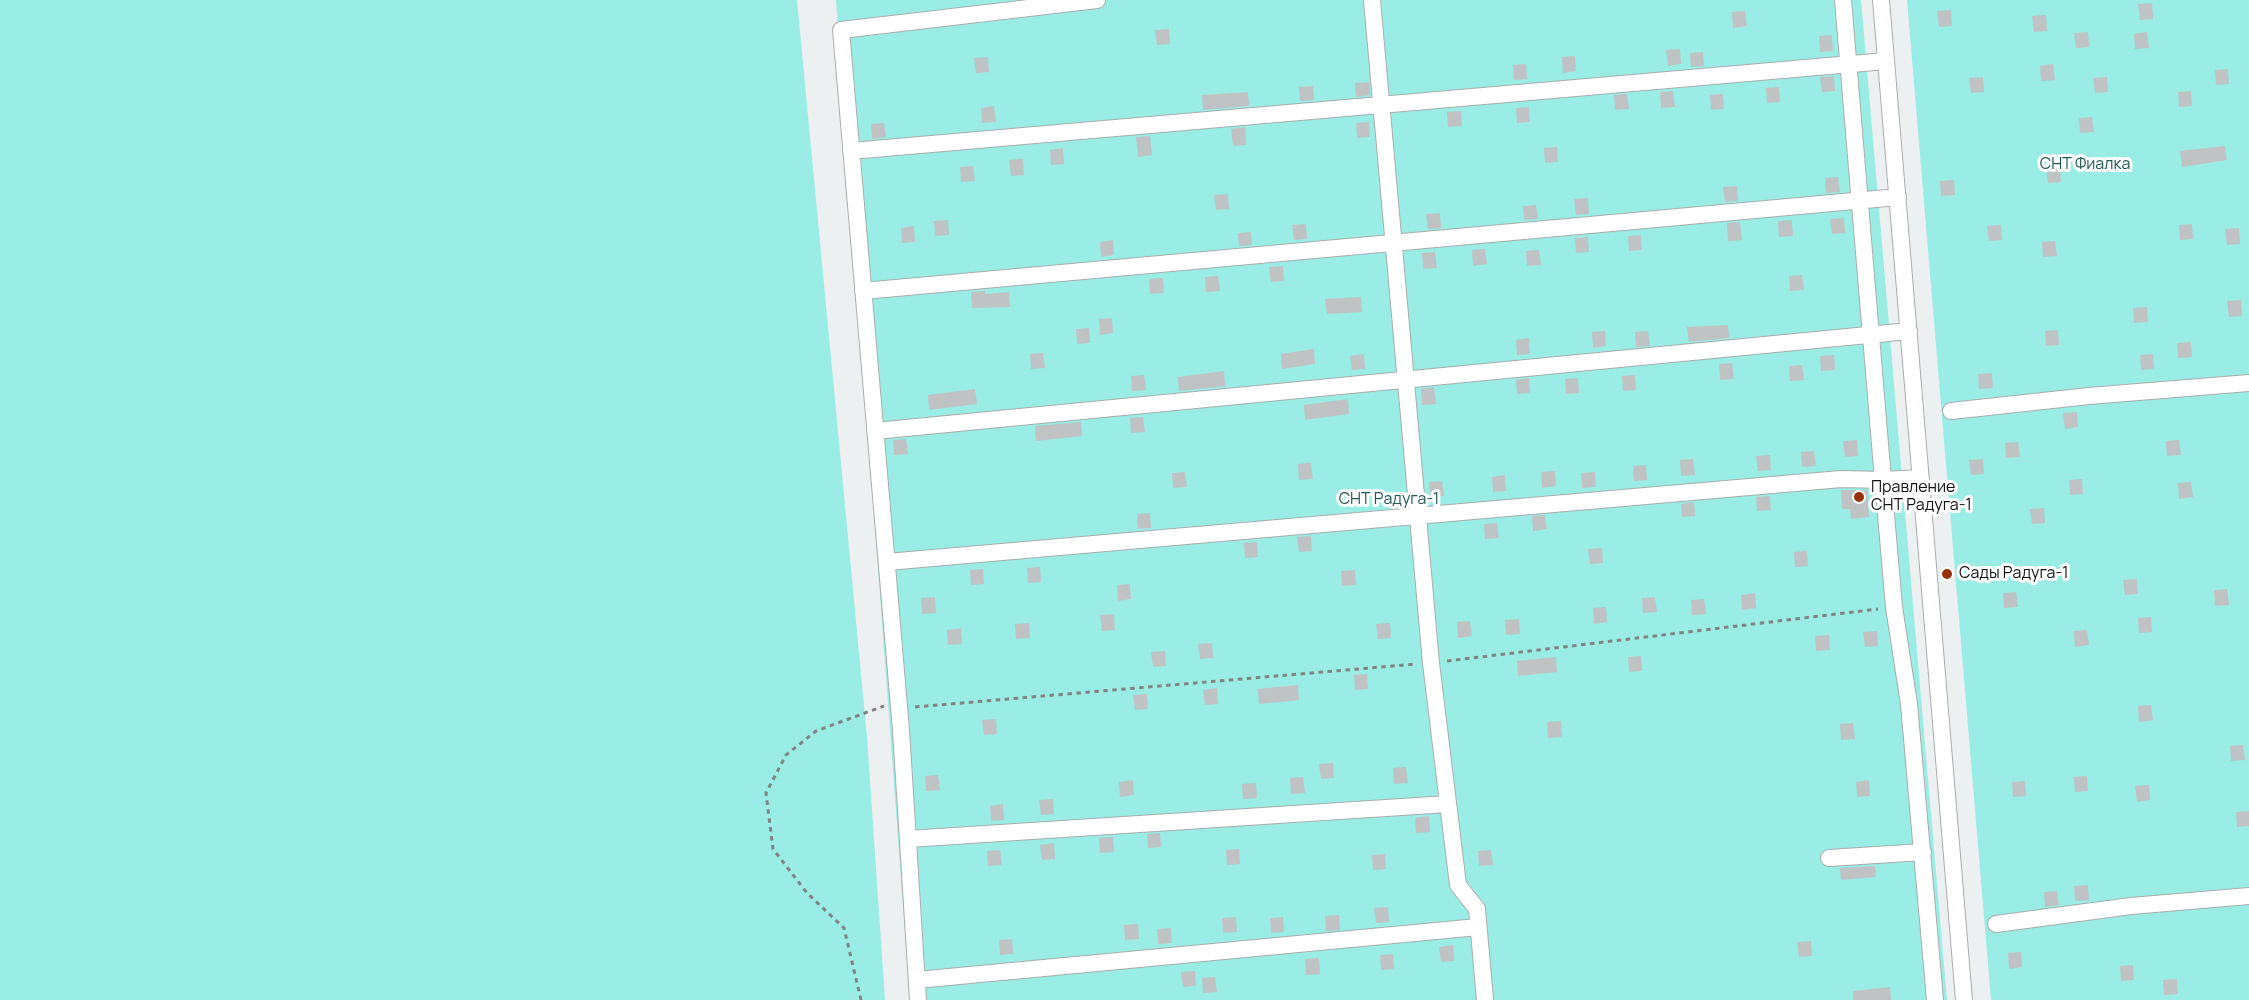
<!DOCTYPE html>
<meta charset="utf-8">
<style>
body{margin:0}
canvas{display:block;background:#ecf0f0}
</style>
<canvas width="2249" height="1000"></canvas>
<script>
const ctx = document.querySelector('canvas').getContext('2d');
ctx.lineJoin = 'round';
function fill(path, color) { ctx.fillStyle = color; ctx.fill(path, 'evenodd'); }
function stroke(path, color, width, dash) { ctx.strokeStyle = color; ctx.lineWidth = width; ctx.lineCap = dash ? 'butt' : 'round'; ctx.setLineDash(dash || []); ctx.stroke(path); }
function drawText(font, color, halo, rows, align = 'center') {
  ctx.font = font + ' Manrope,sans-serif'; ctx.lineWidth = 6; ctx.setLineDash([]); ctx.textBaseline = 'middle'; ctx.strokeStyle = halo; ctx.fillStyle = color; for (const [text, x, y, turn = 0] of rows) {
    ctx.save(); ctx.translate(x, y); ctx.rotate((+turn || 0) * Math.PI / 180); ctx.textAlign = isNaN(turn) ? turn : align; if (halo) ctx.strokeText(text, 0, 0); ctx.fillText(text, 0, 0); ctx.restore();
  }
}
fill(new Path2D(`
 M0,0H797L867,737L885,1000H0Z
 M836,0H1861L1947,1000H910Z
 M1907,0H2249V1000H1991Z`), '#99ede5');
fill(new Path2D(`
 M2152,3L2153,19L2140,20L2138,4Z
 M1951,10L1952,26L1939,27L1937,11Z
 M1745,11L1747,26L1733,28L1732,12Z
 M2046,15L2047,31L2034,32L2032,16Z
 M1169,29L1170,44L1157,45L1155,30Z
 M2088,32L2089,47L2076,48L2074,33Z
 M2147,32L2149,48L2135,49L2134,34Z
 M1832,35L1833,51L1820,52L1819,36Z
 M1680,49L1681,64L1668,66L1666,50Z
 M1703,52L1704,66L1691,67L1690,53Z
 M1575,56L1576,71L1563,73L1562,57Z
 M988,57L989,72L976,73L974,58Z
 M1526,64L1527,79L1514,80L1513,65Z
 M2053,64L2055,80L2041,81L2040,66Z
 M2228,69L2229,84L2216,85L2215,70Z
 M1834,76L1835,91L1822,92L1820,77Z
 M1983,77L1984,92L1971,93L1969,78Z
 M2107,77L2108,92L2095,93L2093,78Z
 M1369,82L1370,95L1356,97L1355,83Z
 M1313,86L1314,100L1300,101L1299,87Z
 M1779,87L1780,102L1767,103L1766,88Z
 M1673,91L1675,107L1661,108L1660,92Z
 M2191,91L2192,106L2179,107L2178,92Z
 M1248,92L1249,106L1203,110L1202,95Z
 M1627,94L1629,109L1615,110L1614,95Z
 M1723,94L1724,109L1711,110L1710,95Z
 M994,106L996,122L982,123L981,108Z
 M1529,107L1530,122L1517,123L1516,108Z
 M1461,111L1462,126L1448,127L1447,112Z
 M2092,117L2094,132L2080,133L2079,118Z
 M1369,122L1370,137L1357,138L1356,123Z
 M884,123L886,137L872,139L871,124Z
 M1245,127L1246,145L1233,146L1231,129Z
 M1150,136L1152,155L1138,157L1136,137Z
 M2225,146L2227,160L2182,167L2180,151Z
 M1557,147L1558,162L1545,163L1544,148Z
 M1063,148L1064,164L1051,165L1050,150Z
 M1023,159L1024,175L1011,176L1009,160Z
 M973,166L975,181L961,182L960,167Z
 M2060,166L2061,182L2048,183L2046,167Z
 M1838,177L1840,192L1826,193L1825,178Z
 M1954,180L1955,195L1941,196L1940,181Z
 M1737,186L1738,201L1725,202L1723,187Z
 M1228,194L1229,209L1216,210L1214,195Z
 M1588,198L1589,214L1576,215L1574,199Z
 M1536,205L1538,219L1524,220L1523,206Z
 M1440,213L1441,228L1428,229L1426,214Z
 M1844,218L1845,233L1832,234L1830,219Z
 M948,220L949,235L935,236L934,221Z
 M1792,220L1793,236L1779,237L1778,221Z
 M1740,222L1742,240L1728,241L1727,223Z
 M1306,224L1307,239L1294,240L1292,225Z
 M2192,224L2193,239L2180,240L2179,225Z
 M2001,225L2002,240L1989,241L1987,226Z
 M914,226L915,242L902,243L901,228Z
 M2239,228L2240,244L2227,245L2225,229Z
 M1251,232L1252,245L1239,246L1238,233Z
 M1641,235L1642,250L1629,251L1628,236Z
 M1588,237L1589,252L1576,253L1575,238Z
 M1113,240L1114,255L1101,257L1100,242Z
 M2055,241L2057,256L2043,257L2042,242Z
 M1485,249L1487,264L1473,266L1472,250Z
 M1539,250L1541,265L1527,266L1526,251Z
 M1435,252L1437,268L1423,269L1422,253Z
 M1283,266L1284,281L1271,282L1269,267Z
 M1802,275L1804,290L1790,291L1789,276Z
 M1218,276L1220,291L1206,292L1205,277Z
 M1163,278L1164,293L1150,294L1149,279Z
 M985,291V294L1009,292L1010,307L972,308L971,292Z
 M1361,297L1362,312L1327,314L1325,299Z
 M2241,300L2242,316L2229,317L2227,301Z
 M2147,307L2148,322L2134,323L2133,308Z
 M1112,318L1113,333L1100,335L1099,319Z
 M1728,325L1729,338L1689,342L1687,327Z
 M1089,328L1090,343L1077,344L1076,329Z
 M2058,330L2059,345L2046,346L2045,331Z
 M1605,331L1606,346L1593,348L1592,332Z
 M1648,331L1650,346L1636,347L1635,332Z
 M1529,338L1530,354L1517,355L1516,340Z
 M2191,342L2192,357L2178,358L2177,343Z
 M1314,349L1315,364L1282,369L1281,354Z
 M1043,353L1045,368L1031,369L1030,354Z
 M1364,354L1365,369L1352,370L1350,356Z
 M2153,354L2154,369L2141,370L2140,355Z
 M1834,355L1835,370L1821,371L1820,356Z
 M1732,363L1734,379L1720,380L1719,364Z
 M1802,365L1804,380L1790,381L1789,366Z
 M1224,371L1225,386L1179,391L1178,377Z
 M1992,373L1993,388L1979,389L1978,374Z
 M1144,375L1146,390L1132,391L1131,376Z
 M1635,375L1636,390L1623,391L1622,376Z
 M1529,378L1530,393L1517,394L1516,380Z
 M1578,378L1579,393L1566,394L1565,379Z
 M1434,387L1436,404L1422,405L1421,389Z
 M975,389L977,404L929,410L928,395Z
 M1348,399L1349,414L1305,420L1304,405Z
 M2077,412L2078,427L2065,429L2063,413Z
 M1143,417L1145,432L1131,433L1130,418Z
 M1081,422L1082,436L1036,441L1035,426Z
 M906,439L908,454L894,455L893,440Z
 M1857,440L1858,456L1845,457L1843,441Z
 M2179,440L2181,455L2167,456L2166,441Z
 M2018,442L2020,457L2006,458L2005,443Z
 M1814,451L1816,466L1802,467L1801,452Z
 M1770,455L1771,470L1758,471L1756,456Z
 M1693,459L1695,475L1681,476L1680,460Z
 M1983,459L1984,474L1971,475L1969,460Z
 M1311,463L1313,479L1299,480L1298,464Z
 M1646,465L1647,480L1634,481L1633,466Z
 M1555,471L1556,486L1542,488L1541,472Z
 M1185,472L1187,487L1173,488L1172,473Z
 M1595,472L1596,487L1582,488L1581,473Z
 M1505,475L1506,491L1493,492L1492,477Z
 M2082,479L2083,494L2070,495L2069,480Z
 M1442,481L1444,496L1430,497L1429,482Z
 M2191,482L2193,497L2179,499L2178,483Z
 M1841,490H1867L1869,517L1851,519L1850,509H1842Z
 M1770,496L1771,510L1757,511L1756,497Z
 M1694,502L1695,516L1682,517L1681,504Z
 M2044,508L2045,523L2032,524L2030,509Z
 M1150,513L1151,528L1138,529L1137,514Z
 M1545,515L1547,529L1533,531L1532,516Z
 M1497,523L1499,538L1485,539L1484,524Z
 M1311,536L1312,551L1299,552L1297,537Z
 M1257,542L1258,557L1245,558L1244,543Z
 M1602,548L1603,563L1590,564L1588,549Z
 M1807,551L1808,566L1795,567L1794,552Z
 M1040,567L1041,582L1028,583L1027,568Z
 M983,569L984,584L971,585L970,570Z
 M1355,570L1356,585L1342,586L1341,571Z
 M2137,579L2138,594L2125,595L2123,580Z
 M1130,584L1131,599L1118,601L1117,585Z
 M2227,589L2229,605L2215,606L2214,590Z
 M2016,592L2018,607L2004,608L2003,593Z
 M1755,593L1756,608L1742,610L1741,595Z
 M935,597L936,613L922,614L921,598Z
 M1655,597L1657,612L1643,613L1642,598Z
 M1704,599L1706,614L1692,615L1691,600Z
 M1606,607L1607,622L1594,624L1593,608Z
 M1114,614L1115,630L1102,631L1100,615Z
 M2151,617L2152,632L2139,633L2138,618Z
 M1519,619L1520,634L1506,635L1505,620Z
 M1470,621L1472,636L1458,638L1457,622Z
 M1029,623L1030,638L1016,639L1015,624Z
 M1390,623L1391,638L1378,639L1376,624Z
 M961,628L962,644L948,645L947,630Z
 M2087,630L2089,645L2075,647L2074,631Z
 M1877,631L1878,646L1865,647L1863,632Z
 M1829,635L1830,650L1816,651L1815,636Z
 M1212,643L1213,658L1200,659L1198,644Z
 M1165,651L1166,666L1153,667L1151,652Z
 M1641,656L1642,671L1629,672L1628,657Z
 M1556,657L1557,672L1518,676L1517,661Z
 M1367,674L1368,689L1355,690L1354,675Z
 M1298,685L1299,700L1259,704L1258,689Z
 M1217,688L1218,704L1205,705L1203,690Z
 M1147,694L1148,709L1135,710L1133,695Z
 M2151,705L2153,720L2139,722L2138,706Z
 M996,719L997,734L984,735L982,720Z
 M1561,721L1562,737L1548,738L1547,722Z
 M1853,723L1855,739L1841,740L1840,724Z
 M2243,745L2245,760L2231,761L2230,746Z
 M1333,763L1334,778L1321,779L1319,764Z
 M1406,767L1408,783L1394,784L1393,768Z
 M938,775L940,790L926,791L925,776Z
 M2087,776L2088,791L2075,792L2074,777Z
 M1303,777L1305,793L1291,794L1290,778Z
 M1133,780L1134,795L1120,797L1119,782Z
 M1869,780L1870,796L1857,797L1856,782Z
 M2025,781L2026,796L2013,797L2012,782Z
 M1256,783L1257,798L1243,799L1242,784Z
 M2149,785L2150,800L2137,802L2135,786Z
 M1053,799L1054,814L1041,815L1039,800Z
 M1003,804L1004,820L991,821L990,806Z
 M2249,811V826L2237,827L2236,812Z
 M1429,816L1430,832L1416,833L1415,818Z
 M1160,833L1161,847L1148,848L1147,834Z
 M1113,837L1114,852L1100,853L1099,838Z
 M1054,843L1055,859L1042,860L1040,845Z
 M1239,849L1240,864L1227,865L1226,850Z
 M1000,850L1002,865L988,866L987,851Z
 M1491,850L1493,865L1479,866L1478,851Z
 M1385,854L1386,869L1373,870L1372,855Z
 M1875,866L1876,877L1841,880L1840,868Z
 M2088,885L2089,900L2075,901L2074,886Z
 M2057,891L2059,905L2045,907L2044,892Z
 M1388,907L1389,922L1376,923L1374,908Z
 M1339,915L1340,930L1326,931L1325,916Z
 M1236,917L1237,932L1223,933L1222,918Z
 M1283,917L1284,932L1271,933L1270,918Z
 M1138,924L1139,939L1125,940L1124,925Z
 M1171,928L1172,943L1158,944L1157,929Z
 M1012,939L1013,954L1000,955L999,940Z
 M1811,941L1812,956L1799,957L1797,942Z
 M1453,945L1454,961L1441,962L1439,947Z
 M2021,952L2022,967L2009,969L2008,953Z
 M1393,954L1394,969L1381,970L1380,955Z
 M1319,958L1320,974L1306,975L1305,959Z
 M2133,965L2134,980L2121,981L2120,966Z
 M1195,971L1196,986L1183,987L1181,972Z
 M1215,977L1217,992L1203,993L1202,978Z
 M2177,979L2178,994L2164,995L2163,980Z
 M1890,987L1891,1000H1853V991Z`), '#bfc3c3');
const minor = new Path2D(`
 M1372,0L1431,663L1458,885L1477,909L1485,1000
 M1881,0L1964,1000
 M851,151L1886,61
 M863,291L1898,197
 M1951,411L2089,396L2249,383
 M875,431L1909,331
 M1921,478L1883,480L1894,607L1909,704L1935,1000
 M887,562L1841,479L1883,480L1843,0
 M908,839L1448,804
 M1829,858L1923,852
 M1996,924L2131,906L2249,896
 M917,980L1478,927
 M918,1000L901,730L841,30L1097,0`);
stroke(minor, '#aaadad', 18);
stroke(new Path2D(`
 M1447,661L1878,609
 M915,707L1416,664
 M861,1000L844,928L807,893L773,849L766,793L786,755L816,731L884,706`), '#828484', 3, [4.5, 4.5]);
stroke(minor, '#fff', 16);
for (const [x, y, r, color] of [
 [1859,497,6,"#973108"],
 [1947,574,6,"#973108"]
]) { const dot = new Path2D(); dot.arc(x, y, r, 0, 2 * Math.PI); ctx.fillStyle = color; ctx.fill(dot); stroke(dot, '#fff', 2); }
drawText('16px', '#245b57', '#fff', [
 ["СНТ Фиалка",2085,165],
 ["СНТ Радуга-1",1389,500]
]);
drawText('16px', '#121313', '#fff', [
 ["Правление",1871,488],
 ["СНТ Радуга-1",1871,506],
 ["Сады Радуга-1",1959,574]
], 'left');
</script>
